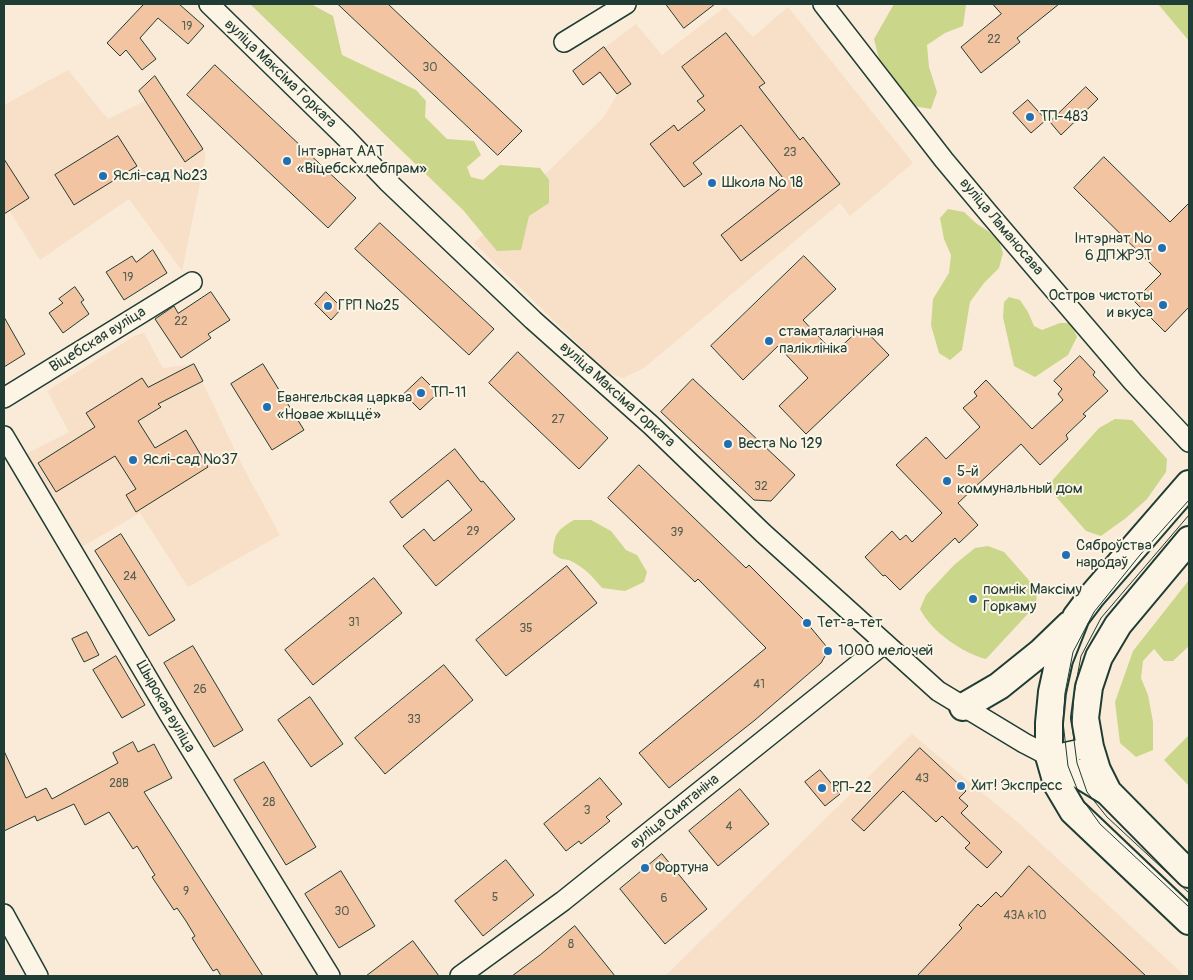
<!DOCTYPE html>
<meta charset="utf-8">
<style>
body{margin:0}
#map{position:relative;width:1193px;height:980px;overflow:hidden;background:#faebd8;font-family:Pangolin,sans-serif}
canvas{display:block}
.frame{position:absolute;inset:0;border:5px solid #1f3d34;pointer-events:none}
</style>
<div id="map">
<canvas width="1193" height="980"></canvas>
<div class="frame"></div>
</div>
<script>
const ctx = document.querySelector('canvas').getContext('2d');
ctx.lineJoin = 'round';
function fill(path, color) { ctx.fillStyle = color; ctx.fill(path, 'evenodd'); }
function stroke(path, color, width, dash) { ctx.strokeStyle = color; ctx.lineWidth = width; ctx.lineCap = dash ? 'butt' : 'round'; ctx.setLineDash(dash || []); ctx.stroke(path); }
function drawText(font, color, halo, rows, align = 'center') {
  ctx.font = font + ' Pangolin,sans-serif'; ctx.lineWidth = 4; ctx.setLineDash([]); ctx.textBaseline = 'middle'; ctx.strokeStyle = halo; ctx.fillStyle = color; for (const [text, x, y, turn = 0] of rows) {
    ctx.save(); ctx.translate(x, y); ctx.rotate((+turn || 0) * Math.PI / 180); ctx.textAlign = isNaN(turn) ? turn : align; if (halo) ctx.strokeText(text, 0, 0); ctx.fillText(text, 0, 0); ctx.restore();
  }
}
fill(new Path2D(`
 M725,7L753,37L788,7L913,163L850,216L840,203L644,368L623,378L608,373L474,243L603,118L617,95L600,73L583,85L573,71L636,24L662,55Z
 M68,70L108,119L166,91L206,154L182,271L129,199L40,260L4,202V105Z
 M144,333L163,368L194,364L242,465L280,535L188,587L140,513L80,548L24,455L69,432L47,391L136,335Z
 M912,734L1022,826L1185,976H665Z`), '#f8dfc8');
fill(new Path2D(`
 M250,4H311L333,16L342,55L416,90L426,101L425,117L447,139L474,141L481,155L467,167L471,177L483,180L500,165L540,168L549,180V203L529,216L521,250L497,251L463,210Z
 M894,4H965L966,5L963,26L945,33L927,45L929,67L937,92L931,109L914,106L898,89L879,59L874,39Z
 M1158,4H1189V41Z
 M948,209L964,212L977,224L988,231L999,241L1003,253L999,268L984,283L970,302L962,350L950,360L939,353L931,325L933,299L949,273L951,255L944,239L940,218Z
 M1009,297L1020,300L1028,312L1034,326L1042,330L1060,323H1071L1077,337L1068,355L1035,377L1014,366L1003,317L1004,302Z
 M1115,419L1132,420L1167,459L1166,472L1147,499L1126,518L1101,536L1086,531L1051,491L1050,483L1099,428Z
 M574,520H591L611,531L626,550L637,555L647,572L644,582L625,591L602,588C593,577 585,568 571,561C563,558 561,561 553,553C554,534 557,530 574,520Z
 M988,546L1004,552L1027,578L1037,592L1036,605L986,659C962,653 931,631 920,609L926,595L954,565L975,548Z
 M1189,580V646L1173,661H1164L1154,649L1143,661L1141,678L1148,695L1153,722V750L1136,757L1120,743L1115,702L1133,651Z
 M1189,735V786L1164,760Z`), '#cad68a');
const building = new Path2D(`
 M142,4H179L204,26L188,44L158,18L140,38L156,59L142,70L126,50L120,56L107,43L143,5Z
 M338,4H388L522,131L498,155Z
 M666,4H715L684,28Z
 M993,4H1059L1017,38L1020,42L981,73L961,47L1001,14Z
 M726,33L765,83L759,87L800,140L803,137L840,184L741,261L721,235L787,183L741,125L693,163L702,174L684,187L650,144L674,125L678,131L705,110L697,101L704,96L682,67Z
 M604,47L631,84L617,94L600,72L583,85L573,71Z
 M215,65L356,198L328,228L187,95Z
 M155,76L203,149L185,162L139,91Z
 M1086,87L1098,99L1061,135L1050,122Z
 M1028,100L1046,120L1031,133L1013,113Z
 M118,136L137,166L74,205L55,175Z
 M1104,157L1170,222L1189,203V307L1165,332L1134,301L1161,274L1074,188Z
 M4,159L29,198L4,214Z
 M380,223L494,329L469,355L355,249Z
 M153,250L167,273L124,300L106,272L132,256L136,262Z
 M804,256L836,289L803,320L834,353L862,327L889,355L806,434L779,406L808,378L778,346L743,380L711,346Z
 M75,287L84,300L81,302L89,314L63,333L49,313L63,303L59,299Z
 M211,292L230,320L208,334L211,338L181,358L155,319L174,306L178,313Z
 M326,292L342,308L331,320L315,304Z
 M4,317L25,354L4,367Z
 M518,352L608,438L579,469L489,383Z
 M1080,356L1095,372L1093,375L1108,391L1083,414L1086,416L1066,435L1068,439L1040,465L1021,444L958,503L978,525L959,543L955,538L900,590L885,575L883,576L865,557L892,531L900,540L906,535L912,542L942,513L896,465L926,437L946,459L980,427L963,408L977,396L974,392L986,380L1032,429L1063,400L1058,394L1062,389L1054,381Z
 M194,364L203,381L158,404L161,407L138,421L155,448L186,430L208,467L136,512L126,495L136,489L115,456L56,492L38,463L95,427L86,413L142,378L148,387Z
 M263,364L304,430L272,450L231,384Z
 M422,377L438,393L420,410L404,394Z
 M693,379L795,475L771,501L754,500L661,412Z
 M455,449L481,482L483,481L515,519L436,586L403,546L424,529L434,541L472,510L448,480L402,518L390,502Z
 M639,465L746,568L749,565L807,623L826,646L828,651L821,663L755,720L669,788L639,753L766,648L698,579L695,582L608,498Z
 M121,534L175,620L149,636L95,551Z
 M567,566L597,603L506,676L476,640Z
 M374,578L402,613L313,685L285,650Z
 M87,632L99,655L84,662L72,639Z
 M193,646L243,730L214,747L164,663Z
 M116,656L145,705L122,718L93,670Z
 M444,665L473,700L385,774L355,738Z
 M310,697L343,744L311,767L278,720Z
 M133,742L138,752L154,744L172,778L144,792L263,976H221L217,969L213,971L192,938L195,936L186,921L177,908L174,910L152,877L155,875L137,846L133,849L109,812L85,825L74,804L37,821L35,816L4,831V751L26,798L46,788L52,799L118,763L113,753Z
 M920,748L966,791L959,798L968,806L961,813L1002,852L987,868L965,848L970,843L942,816L936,822L903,791L864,831L852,820Z
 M264,762L316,847L286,865L234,780Z
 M820,770L840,794L825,806L805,782Z
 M600,778L622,804L606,817L610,821L581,844L579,841L566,851L544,824Z
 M740,789L769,824L718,866L689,831Z
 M662,854L707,909L665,944L620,889Z
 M506,860L534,895L483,936L455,901Z
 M1029,866L1146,976H917L962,928L959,925L978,904L981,907L996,892L1001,897Z
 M341,871L375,926L339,948L305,894Z
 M575,926L615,976H512L540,955Z
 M413,941L439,976H366L387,960Z`);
fill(building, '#f3c4a2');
stroke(building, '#1f3d34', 1);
const minor = new Path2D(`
 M209,4L346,138L387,181L533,320L652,426L763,533L938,691L1024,743L1049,756L1090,747
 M823,4L944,160L990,215L1133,382L1189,442
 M564,42L626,4
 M4,398L192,282
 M4,436L169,714L330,976
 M4,914L38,976
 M460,976L563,901L885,643`);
const secondary = new Path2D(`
 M1189,484L1091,597L1076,617L1059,660L1052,692L1049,723V756L1057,784L1073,811L1189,921
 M1189,540L1118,625L1099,657L1089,687L1085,718L1090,747L1097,770L1108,792L1189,874
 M963,707L999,686L1040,653L1069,625
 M1049,756L1108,792`);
stroke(minor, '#1f3d34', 22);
stroke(secondary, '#1f3d34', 30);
stroke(minor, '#fcf5e5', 19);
stroke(secondary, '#fcf5e5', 26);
stroke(new Path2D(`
 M1189,500L1140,555L1094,612L1073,652L1065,693L1063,722L1068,766L1080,796L1100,824L1189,907
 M1189,515L1101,618L1081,656L1074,694L1072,725L1077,763L1087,792L1107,817L1189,893`), '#1f3d34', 1);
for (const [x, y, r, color] of [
 [1030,117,5,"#1f6fb2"],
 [287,161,5,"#1f6fb2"],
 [103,176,5,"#1f6fb2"],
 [712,183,5,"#1f6fb2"],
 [1162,248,5,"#1f6fb2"],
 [1163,305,5,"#1f6fb2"],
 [328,306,5,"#1f6fb2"],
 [769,341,5,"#1f6fb2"],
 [421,393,5,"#1f6fb2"],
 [267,407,5,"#1f6fb2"],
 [728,444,5,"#1f6fb2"],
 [133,460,5,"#1f6fb2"],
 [947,481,5,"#1f6fb2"],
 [1066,555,5,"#1f6fb2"],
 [973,599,5,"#1f6fb2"],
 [807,623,5,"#1f6fb2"],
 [828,651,5,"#1f6fb2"],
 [961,786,5,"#1f6fb2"],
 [822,788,5,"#1f6fb2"],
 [645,868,5,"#1f6fb2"]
]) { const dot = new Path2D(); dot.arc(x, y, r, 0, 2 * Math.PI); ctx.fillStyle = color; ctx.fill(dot); stroke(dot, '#fcf5e5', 2); }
drawText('12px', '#545f50', null, [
 ["19",187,27],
 ["22",994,40],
 ["30",430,68],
 ["23",790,153],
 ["19",128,278],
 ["22",181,322],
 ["27",558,420],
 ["32",761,487],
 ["29",473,532],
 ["39",677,533],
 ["24",130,577],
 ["31",354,623],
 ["35",526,629],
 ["41",759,685],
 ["26",200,690],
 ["33",414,720],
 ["43",922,779],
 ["28В",119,784],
 ["28",269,803],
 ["3",587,811],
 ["4",729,827],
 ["9",186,892],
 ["5",495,898],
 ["6",664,899],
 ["30",342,912],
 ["43А к10",1025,916],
 ["8",571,945]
]);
drawText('15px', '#1f3d34', '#fcf5e5', [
 ["вуліца Максіма Горкага",280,74,44],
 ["вуліца Ламаносава",1001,227,50],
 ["Віцебская вуліца",98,340,-32],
 ["вуліца Максіма Горкага",617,395,42],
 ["Шырокая вуліца",165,707,60],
 ["вуліца Смятаніна",675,812,-39]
]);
drawText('15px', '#1f3d34', '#fcf5e5', [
 ["ТП-483",1040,117],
 ["Інтэрнат ААТ",297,152],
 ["«Віцебскхлебпрам»",297,169],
 ["Яслі-сад №23",113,176],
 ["Школа № 18",722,183],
 ["Інтэрнат №",1152,239,"right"],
 ["6 ДП ЖРЭТ",1152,256,"right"],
 ["Остров чистоты",1153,296,"right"],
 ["и вкуса",1153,313,"right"],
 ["ГРП №25",338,306],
 ["стаматалагічная",779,332],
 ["паліклініка",779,349],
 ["ТП-11",431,393],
 ["Евангельская царква",277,398],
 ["«Новае жыццё»",277,415],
 ["Веста № 129",738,444],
 ["Яслі-сад №37",143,460],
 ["5-й",957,472],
 ["коммунальный дом",957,489],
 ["Сяброўства",1076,546],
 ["народаў",1076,563],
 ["помнік Максіму",983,590],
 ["Горкаму",983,607],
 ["Тет-а-тет",817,623],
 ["1000 мелочей",838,651],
 ["Хит! Экспресс",971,786],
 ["РП-22",832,788],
 ["Фортуна",655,868]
], 'left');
</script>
